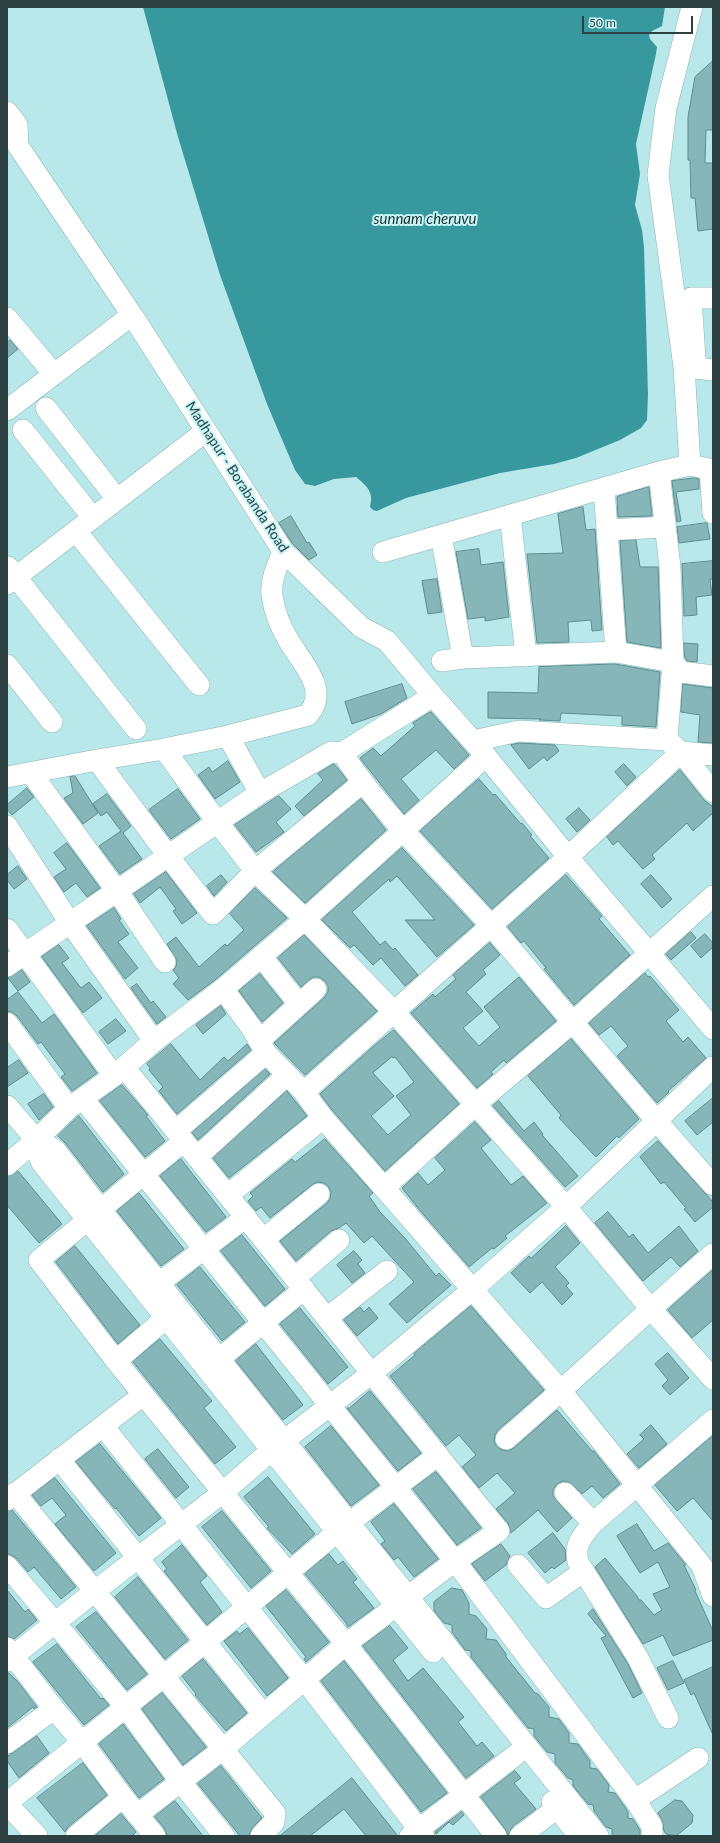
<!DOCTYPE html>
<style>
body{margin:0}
#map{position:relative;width:720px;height:1843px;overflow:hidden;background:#b9e8eb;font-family:Lato,sans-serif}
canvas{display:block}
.frame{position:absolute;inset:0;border:8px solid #2e4142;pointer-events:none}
.scale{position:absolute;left:582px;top:16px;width:111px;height:18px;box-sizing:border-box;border:2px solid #2e4142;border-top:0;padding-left:5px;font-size:12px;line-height:14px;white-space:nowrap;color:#2e4142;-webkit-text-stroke:3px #c6f6f8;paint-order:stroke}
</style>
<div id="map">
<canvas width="720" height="1843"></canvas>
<div class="frame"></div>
<div class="scale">50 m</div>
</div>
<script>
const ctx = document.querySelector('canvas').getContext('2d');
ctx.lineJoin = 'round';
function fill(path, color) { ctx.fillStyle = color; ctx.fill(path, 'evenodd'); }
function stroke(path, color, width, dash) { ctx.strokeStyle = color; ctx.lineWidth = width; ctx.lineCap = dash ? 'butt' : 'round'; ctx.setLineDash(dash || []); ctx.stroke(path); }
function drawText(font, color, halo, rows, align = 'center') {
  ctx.font = font + ' Lato,sans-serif'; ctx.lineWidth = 4; ctx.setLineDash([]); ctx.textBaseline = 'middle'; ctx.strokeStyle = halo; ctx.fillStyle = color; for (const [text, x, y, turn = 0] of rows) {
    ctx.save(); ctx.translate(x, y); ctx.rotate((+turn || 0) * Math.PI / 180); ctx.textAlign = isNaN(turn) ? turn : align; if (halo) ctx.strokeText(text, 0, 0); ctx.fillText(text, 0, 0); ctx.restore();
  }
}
fill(new Path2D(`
 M143,7H665L662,26L652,31L649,35L650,39L657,47L656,54L636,144L640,174L635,205L642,230L644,247L648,395L647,420L641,428L620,440L576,458L554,464L500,473L406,498L377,511L373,510L370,507C374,492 367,486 356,477L334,479L315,486L305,484L295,470L267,404L220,275L178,137Z`), '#37989e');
const building = new Path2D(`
 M713,61V130H706L705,163H713V229L698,231L695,198H691L690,160H688V117L695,77Z
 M10,340L18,349L7,358V343Z
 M695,478L699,479V489L676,492L681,521L677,522L672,481Z
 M649,487L652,516L618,517L617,497Z
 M583,507L586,530L595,529L602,630L592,631L591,620L568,622L569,642L537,643L527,554L563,553L558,514Z
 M291,516L307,543L309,542L317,555L309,560L292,543L279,523Z
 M707,523L710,539L679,543L677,527Z
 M636,540L640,567H658L661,648L627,642L620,541Z
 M479,549L481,565L503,562L509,617L485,621V617L468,619L456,552Z
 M713,561V579H710L712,595L696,597L697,615L684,616L682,564Z
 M437,579L442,612L428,614L422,581Z
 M684,643L698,644L697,662L687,661L685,658Z
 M615,664L660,672L656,727L622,725V716L561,713L560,721L539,720L541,719L488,718V692L538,693L539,667Z
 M402,684L407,698L381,714L352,724L345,702Z
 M683,684L713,688V743L698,742L700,715L681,712Z
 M431,712L469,755L454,769L436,750L401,779L419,800L404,814L360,758L373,748L381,756L415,726L413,723Z
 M520,743L555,745L559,751L547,761L544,757L529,769L511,745Z
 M228,761L240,782L215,799L198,775L209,767L212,772Z
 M334,764L347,780L304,816L295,806L323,780L318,774Z
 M624,764L636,777L627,786L615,772Z
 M680,770L704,800L713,807V813L693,831L687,823L652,855L655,859L643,869L618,841L613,845L607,837Z
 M75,776L98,813L83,824L64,798L73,793L70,777Z
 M479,779L493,795L495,794L521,824L522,823L532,835L530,836L549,858L492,909L420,831Z
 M27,788L34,797L12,815L7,809V805Z
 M178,789L200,819L171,839L149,810Z
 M107,794L131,826L123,833L142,859L120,874L99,846L121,831L107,812L101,816L93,804Z
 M279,796L291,809L276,822L284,832L256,852L235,825Z
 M361,799L386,830L305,903L273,872Z
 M579,808L590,820L577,832L566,819Z
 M67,843L100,888L87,897L76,883L64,892L54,877L66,869L54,853Z
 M402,848L474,925L437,957L405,920H435L397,876L390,882L389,879L352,912L380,945L385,941L393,950L395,948L418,975L405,986L381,958L373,965L354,945L350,948L322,920Z
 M18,866L27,879L14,889L7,880V875Z
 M166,872L197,913L182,924L173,911L176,909L160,887L140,903L134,894Z
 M221,875L227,882L214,896L207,886Z
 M566,875L602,916L599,919L630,955L574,1005L544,969L546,968L524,941L521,943L508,927Z
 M651,875L672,899L662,908L641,884Z
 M255,888L287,918L215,980L188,1000L173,984L179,978L173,970L176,967L177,961L167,944L176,937L199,967L225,944L227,946L244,930L230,914Z
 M114,908L121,919L119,920L129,934L118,942L138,968L125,979L87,926Z
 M691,932L696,938L671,960L666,954Z
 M705,934L713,943V947L701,958L691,946Z
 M304,935L377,1011L305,1075L274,1043L324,998L328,992V986L325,981L319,977H313L301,987L278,958Z
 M490,943L500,955L483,970L486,974L466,992L483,1011L463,1028L479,1046L500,1027L484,1007L519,977L556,1021L506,1063L504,1060L491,1072L493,1074L477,1088L411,1013L433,994L435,997L456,979L453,975Z
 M59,945L69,958L62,963L81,988L89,982L102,998L83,1013L42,957Z
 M22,970L30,982L18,991L8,978Z
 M645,973L648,977L650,976L679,1010L666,1021L683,1042L688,1037L706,1058L668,1091L669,1092L657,1103L617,1056L628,1046L611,1026L599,1035L589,1023Z
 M260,974L283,1003L262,1022L239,991Z
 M137,984L151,1003L153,1001L166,1017L157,1024L131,988Z
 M18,992L42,1023L54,1014L97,1073L72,1091L61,1077L65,1074L41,1042L38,1044L17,1016L12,1012L7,1011V1000Z
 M221,1006L226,1014L203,1034L196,1025Z
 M116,1019L126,1031L108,1044L99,1032Z
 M394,1030L459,1104L385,1171L332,1110L320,1094L375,1045ZM392,1057L393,1058L395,1057L414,1082L396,1096L411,1115L388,1135L371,1116L394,1096L373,1073Z
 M571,1039L639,1119L619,1138L617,1136L596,1157L559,1118L561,1115L528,1076Z
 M171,1044L200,1080L224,1057L228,1061L247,1044L251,1050L177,1114L159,1091L163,1087L149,1070L150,1068L147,1064Z
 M19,1060L28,1073L7,1087V1068Z
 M265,1069L270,1074L198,1140L192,1133Z
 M122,1085L148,1115L146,1116L165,1141L145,1157L100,1101Z
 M287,1091L307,1116L229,1178L213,1158Z
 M44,1094L53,1107L39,1120L28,1104Z
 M713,1098V1122L697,1135L685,1121Z
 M499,1101L524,1131L534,1122L543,1134L542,1135L578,1176L565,1187L493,1106Z
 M79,1116L124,1174L103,1192L66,1144L58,1136Z
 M475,1122L491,1140L481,1148L511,1185L523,1176L547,1203L505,1236L507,1238L494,1249L492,1248L469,1267L417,1207L402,1188L418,1173L428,1185L445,1170L435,1158Z
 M325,1139L373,1193L369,1196L380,1212L404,1237L436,1276L439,1273L451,1285L407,1323L389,1304L414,1282L372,1236L364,1243L346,1223L339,1228L331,1231L296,1261L280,1241L327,1203L330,1199L331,1192L328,1186L324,1183L317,1182L312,1185L270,1218L261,1207L256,1211L248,1201L253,1196L250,1193L292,1159L295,1162Z
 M658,1141L713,1202V1207L695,1222L684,1209L686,1208L664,1182L661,1184L640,1157Z
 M181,1159L226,1217L206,1232L160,1176Z
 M18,1171L62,1224L39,1243L7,1205V1177Z
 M139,1193L184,1249L161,1266L117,1211Z
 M608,1212L629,1237L633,1234L648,1253L679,1226L698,1251L680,1267L671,1257L643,1281L595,1223Z
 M566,1226L580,1243L555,1267L569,1283L566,1286L573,1294L562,1305L542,1282L530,1293L511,1273L529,1256L531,1258Z
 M242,1235L285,1289L265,1306L221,1251Z
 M75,1246L140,1325L118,1344L56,1262Z
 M354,1251L362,1260L358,1264L365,1273L352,1283L337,1265Z
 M200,1267L245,1322L222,1341L177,1285Z
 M713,1270V1320L692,1338L668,1310Z
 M471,1306L544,1390L498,1430L495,1435L494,1441L497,1447L502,1450L508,1451L514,1448L557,1410L592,1451H594L620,1484L603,1498L592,1486L582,1494L569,1482L563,1481L557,1484L553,1490V1496L572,1518L557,1532L538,1510L511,1533L508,1523L496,1509L515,1493L497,1473L479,1488L462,1467L476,1455L459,1435L446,1446L390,1376L415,1355L414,1354Z
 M360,1307L364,1312L369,1307L378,1318L357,1336L344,1320Z
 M300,1308L348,1367L328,1384L280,1324Z
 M160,1339L212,1401L204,1408L236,1447L215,1464L133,1362Z
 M256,1344L303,1405L283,1420L236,1361Z
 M668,1353L689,1378L670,1395L662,1386L668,1380L655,1364Z
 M370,1391L421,1453L398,1471L347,1408H349Z
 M651,1425L667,1444L639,1468L627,1454L644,1439L640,1435Z
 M331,1426L379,1485L351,1506L305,1447Z
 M713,1436V1521L693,1498L677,1511L655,1485Z
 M100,1444L161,1518L139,1536L116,1508L115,1509L76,1462Z
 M158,1449L189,1487L176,1498L145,1459Z
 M436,1472L481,1528L457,1545L413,1489Z
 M268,1477L315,1534L292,1554L267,1528L269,1527L244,1497Z
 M55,1478L116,1553L94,1571L55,1524L66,1515L52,1498L41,1506L32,1495Z
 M394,1504L438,1559L414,1577L398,1557L394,1560L381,1544L385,1541L371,1522Z
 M12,1510L76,1587L61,1599L34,1567L28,1572L16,1558L7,1553V1512Z
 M222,1511L271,1571L251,1588L202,1527Z
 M637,1524L654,1551L668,1543L686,1565H684L696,1590L695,1591L713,1631V1640L673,1656L663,1635L643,1644L595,1567L605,1558L637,1596L639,1600H641L654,1615L662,1610L653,1594L670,1587L658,1562L640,1573L617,1536Z
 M553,1533L565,1549L566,1560L554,1569L552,1567L545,1573L528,1553Z
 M501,1544L510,1556L506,1565L485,1581L472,1564Z
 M182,1545L207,1576L200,1582L222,1612L207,1625L164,1571L167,1569L162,1562Z
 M329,1554L338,1565L343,1561L357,1579L353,1582L374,1608L348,1627L346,1623L305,1574Z
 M138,1577L188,1640L165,1659L115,1597Z
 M452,1588L462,1590L469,1603V1614L476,1616L487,1629L486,1639L496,1640L506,1654V1657L535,1693L538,1694L549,1707V1717L559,1719L569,1733V1743L578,1744L590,1761V1768L597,1769L609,1785L608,1792L615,1793L625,1807L628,1812V1818L633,1819L640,1830V1836H612V1829L606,1827L594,1811L593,1805L588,1804L573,1786V1780L568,1778L555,1763V1754L547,1752L534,1736V1729L528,1728L471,1657V1651L465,1650L452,1632V1625L444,1623L434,1611V1602Z
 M7,1590L25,1612L28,1609L37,1620L14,1639L7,1636Z
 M286,1590L329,1642L306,1662L304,1659L306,1657L266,1606Z
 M593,1609L628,1664L642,1693L633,1698L601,1638L606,1636L588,1614Z
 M96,1612L147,1674L127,1690L76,1627Z
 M390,1626L408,1648L393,1660L408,1681L423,1668L464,1717L458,1722L477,1746L482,1742L494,1756L466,1778L363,1646Z
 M248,1628L288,1678L267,1696L224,1641L237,1631L239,1634Z
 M57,1644L101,1699L103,1698L109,1705L84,1725L33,1662Z
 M203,1659L247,1713L226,1731L195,1695L196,1694L182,1676Z
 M344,1661L447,1793L421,1812L321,1681Z
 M673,1661L684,1683L668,1690L657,1668Z
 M713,1667V1735L694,1693L691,1695L684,1680Z
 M7,1673H9L18,1682L37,1707L34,1709L33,1707L7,1728Z
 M162,1693L206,1747L183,1765L142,1709Z
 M123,1724L164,1779L139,1798L99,1744Z
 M37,1736L49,1753L19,1778L7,1761V1757Z
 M83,1763L107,1795L68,1827L65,1832L37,1798Z
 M221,1766L262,1818L252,1828L249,1836H240L198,1784Z
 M515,1771L521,1778L514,1783L536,1809L513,1826L508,1836L505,1829L481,1797Z
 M352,1778L398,1836H366L344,1809L310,1836H280Z
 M675,1800L682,1801L693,1815L692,1823L676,1836L666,1834L664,1831L662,1820L658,1813Z
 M175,1801L188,1817L203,1836H167L164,1828L155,1817Z
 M462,1812L464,1815L453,1825L449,1822L436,1834L435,1832Z
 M121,1814L136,1832L132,1836H95Z`);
fill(building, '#87b6b8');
stroke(building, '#5e8b8e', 1);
const minor = new Path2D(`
 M692,7L666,108L658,175L684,367L690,465L713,470
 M7,112L17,125L18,146L132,315L283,551L361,627L387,641L433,696L486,756L568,857L713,1029
 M7,318L53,373
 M695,358L691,298H713
 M696,368L713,370
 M46,408L117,499
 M7,410L132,315
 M23,430L93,518
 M710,470L713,513
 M659,472L670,567L673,662L667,740
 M604,488L616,652
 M510,515L526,656
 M607,530L665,527
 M76,531L199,685
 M441,535L463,658
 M383,552L659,472L690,465
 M8,567L136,729
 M7,584L206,431
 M442,661L463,658L616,652L673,662L681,672L713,676
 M7,665L52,722
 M433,696L342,753C385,817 441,870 492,927C566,1013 637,1101 713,1185
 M228,736L260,793
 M473,741L519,731L667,740L681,752L713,755
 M164,749L218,823L255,871L305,919L394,1012L566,1207L650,1308L713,1379
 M97,760L169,857L213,914L255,871L362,783
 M31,773L117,891L165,962
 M7,777L97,760L164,749L228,736L308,715C330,689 302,664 289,641C281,628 274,611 272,595C270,580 278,565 283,551
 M7,826L70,923L154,1041
 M7,929L114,1076
 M261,956L299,1004
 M7,966L260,793L331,752L342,753
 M223,989L251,1027L266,1053L304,1092L323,1118L561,1391L702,1566L713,1596
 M7,1023L69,1108
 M259,1041L316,989
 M124,1067L499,1531L455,1561L346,1644L223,1749L137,1815
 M304,1092L568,857L681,752L713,792
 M83,1099L455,1561L635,1800L698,1758
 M7,1106L40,1144L48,1146L56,1151L101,1210L598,1836
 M176,1131L266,1053
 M184,1141L39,1260L116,1361L346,1644L496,1836
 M40,1144L38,1154L42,1163L433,1652
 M197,1157L287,1075
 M7,1165L36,1140L69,1108L114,1076L154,1041L223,989L305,919L486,756
 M384,1188L476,1104L573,1022L713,896
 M228,1195L323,1118
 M264,1239L319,1194
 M295,1278L339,1240
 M159,1283L246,1217
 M327,1318L387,1271
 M219,1359L304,1289
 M116,1361L166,1318
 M103,1426L304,1679L424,1836
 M506,1439C576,1379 643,1314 713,1254
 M59,1459L263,1714
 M15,1493L275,1813L274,1822L261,1836
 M565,1493L593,1523
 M7,1500L143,1395
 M349,1523L438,1455
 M518,1565L546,1598L584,1571
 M7,1566L125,1706L180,1781L224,1836
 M7,1648L54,1709L82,1742L123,1797L155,1836
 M7,1661L95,1591L222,1493L272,1450L372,1373L473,1289L566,1207L713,1067
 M668,1718L638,1658L578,1562C574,1544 582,1536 593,1523L713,1420
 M7,1743L54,1709
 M635,1800L652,1826V1836
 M552,1802L579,1836
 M7,1803L164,1676L337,1532
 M7,1804L37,1836
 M76,1836L123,1797
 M410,1836L526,1747
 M520,1836L557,1808`);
stroke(minor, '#86b4b7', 22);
stroke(minor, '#fff', 21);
drawText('14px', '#2e4142', '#c6f6f8', [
 ["Madhapur - Borabanda Road",237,477,57]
]);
drawText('italic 15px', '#192f30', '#c6f6f8', [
 ["sunnam cheruvu",425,219]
]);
</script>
